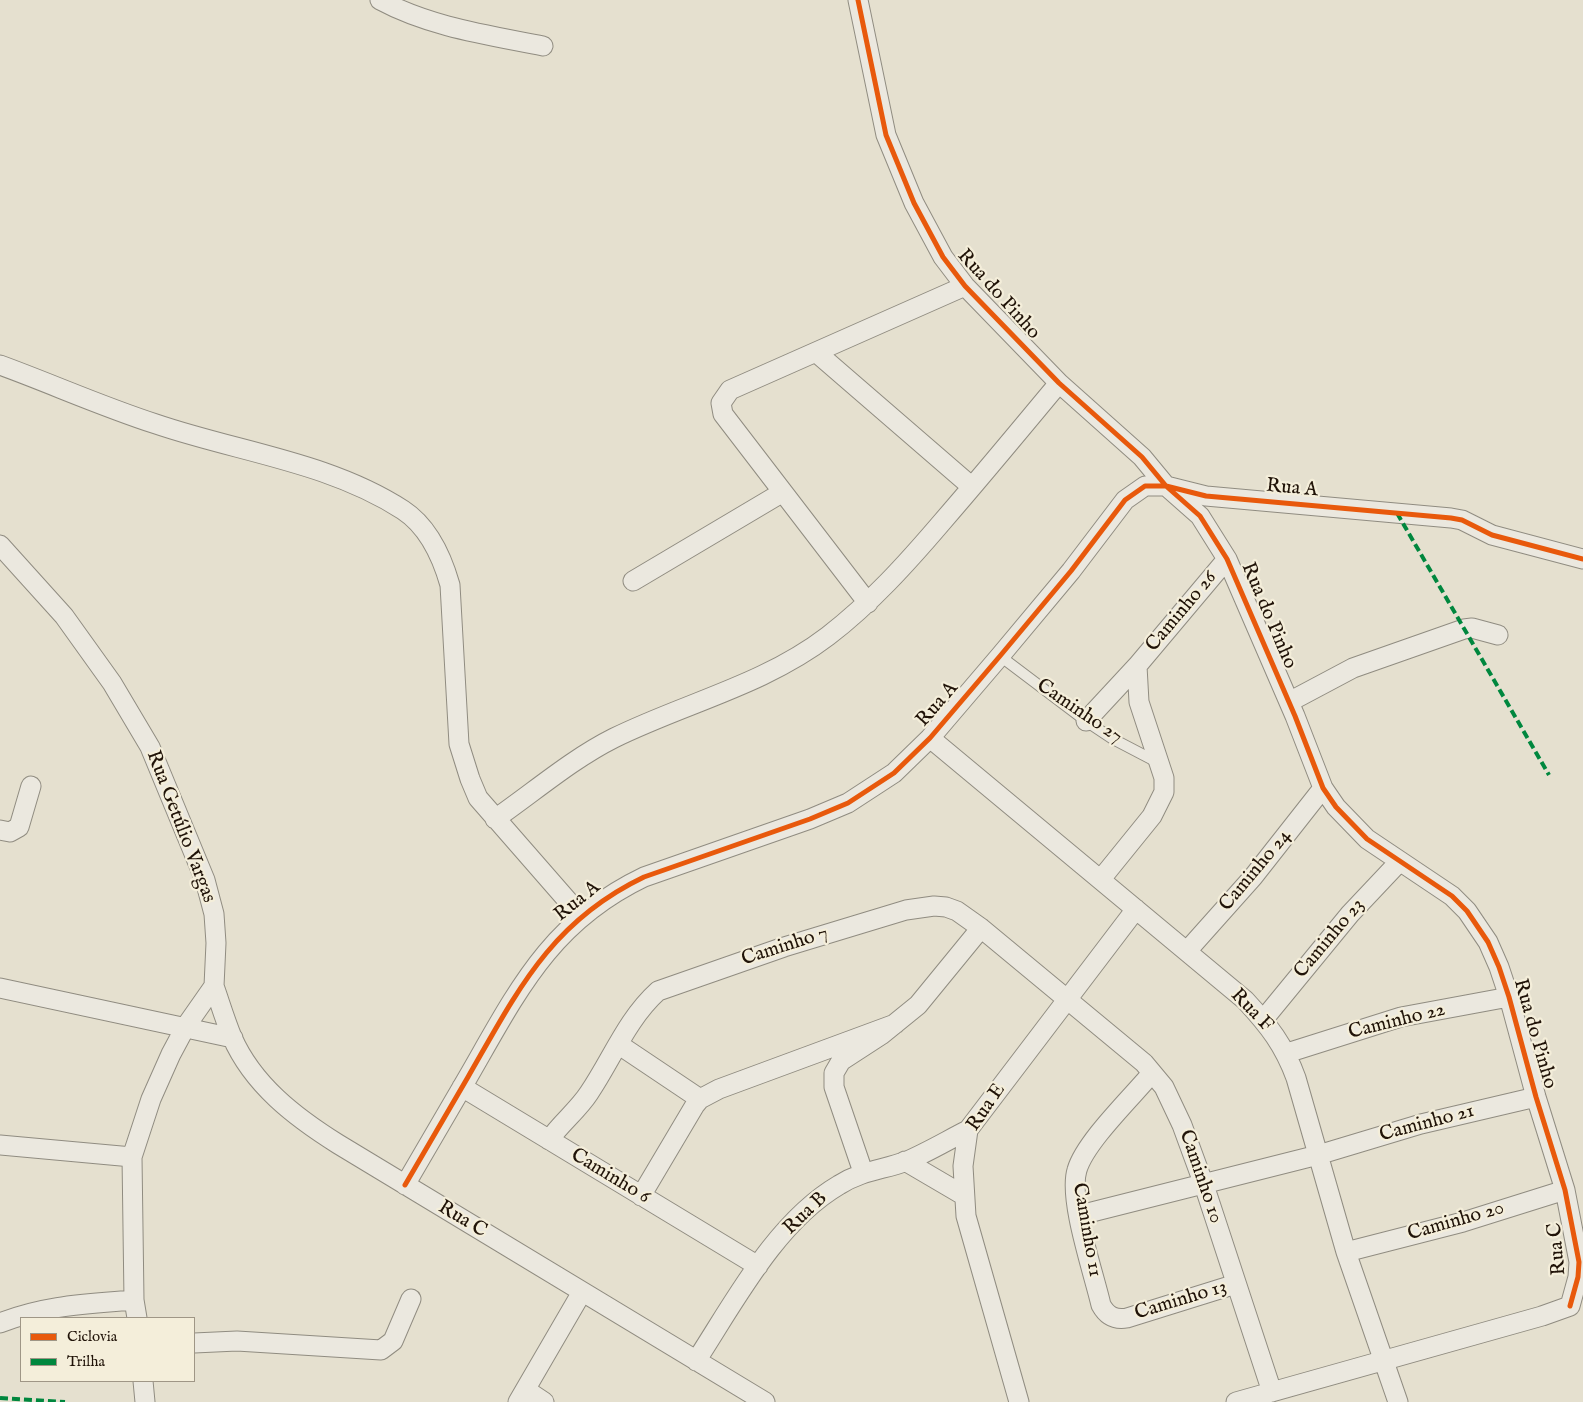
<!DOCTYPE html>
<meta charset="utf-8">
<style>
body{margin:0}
#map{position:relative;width:1583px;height:1402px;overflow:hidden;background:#e5e0cf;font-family:"IM FELL English",serif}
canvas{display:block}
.legend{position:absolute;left:20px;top:1317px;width:175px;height:65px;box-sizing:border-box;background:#f4eeda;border:1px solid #9f9686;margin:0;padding:6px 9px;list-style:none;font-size:15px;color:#201308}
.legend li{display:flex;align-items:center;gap:10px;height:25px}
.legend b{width:25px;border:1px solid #9f9686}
</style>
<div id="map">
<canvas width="1583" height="1402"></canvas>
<ul class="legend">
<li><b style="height:6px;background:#e8590c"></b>Ciclovia</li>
<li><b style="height:6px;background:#00873e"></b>Trilha</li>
</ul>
</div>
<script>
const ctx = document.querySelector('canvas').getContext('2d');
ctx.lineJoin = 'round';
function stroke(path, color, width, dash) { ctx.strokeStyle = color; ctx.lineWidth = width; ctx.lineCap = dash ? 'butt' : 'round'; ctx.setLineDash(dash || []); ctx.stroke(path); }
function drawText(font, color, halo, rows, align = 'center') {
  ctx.font = font + ' "IM FELL English",serif'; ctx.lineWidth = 4.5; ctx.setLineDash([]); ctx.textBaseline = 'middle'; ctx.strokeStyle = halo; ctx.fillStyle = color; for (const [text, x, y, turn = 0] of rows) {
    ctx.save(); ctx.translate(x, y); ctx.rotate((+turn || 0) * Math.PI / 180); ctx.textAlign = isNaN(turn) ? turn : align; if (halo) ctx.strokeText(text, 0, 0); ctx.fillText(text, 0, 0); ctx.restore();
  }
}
const service = new Path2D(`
 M1000,656L1086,721L1113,739L1157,762`);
const minor = new Path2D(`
 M380,0C430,27 488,35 543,46
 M858,0L886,135L914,203L943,257L965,286L1059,383L1142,457L1166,486L1200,516L1227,559L1295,716L1323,788L1336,807L1367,839L1452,896L1467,911L1488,942L1499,967L1509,997L1536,1097L1565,1190L1579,1262L1578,1277L1570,1306
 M817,353L972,487
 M0,365C52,384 103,407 156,424C238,452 329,462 403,510C429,527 442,557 450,585L459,744L470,779L478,798L581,916
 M0,545L64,616L112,683L150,747L205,880L214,914L216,943L214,986L186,1026L171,1054L151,1099L132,1157L134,1300L137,1318
 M633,581L783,492
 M868,603L723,414L721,403L730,390L965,286
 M1289,702L1353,668L1464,629L1472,628L1498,635
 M1086,721L1137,666L1227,559
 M930,738L1245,1000C1269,1026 1284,1045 1296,1078L1346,1252L1398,1402
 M495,819C534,792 572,759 614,738C685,703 764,685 828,636C871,603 907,563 942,522C982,476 1020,430 1059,383
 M0,830L10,832L19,827L31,786
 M1101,879L1152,816L1164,792V778L1139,702L1137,666
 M1187,951L1253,877L1323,788
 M214,986C220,1003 225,1020 232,1037C253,1085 295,1117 338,1144L765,1402
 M0,988L233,1038
 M1263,1020L1350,914L1400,861
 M618,1044L700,1099
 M1287,1053L1401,1017L1509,997
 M1152,1073C1132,1097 1085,1142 1077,1170C1068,1199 1094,1274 1101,1305C1107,1316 1115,1320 1127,1318L1236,1284
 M462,1087L758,1266
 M549,1140C561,1123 578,1110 589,1093C612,1059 627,1019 658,991L784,947L906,910L934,906L946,907L957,911L981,928L1144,1063L1164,1087L1182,1125L1204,1185L1272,1392
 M0,1145L132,1157
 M905,1161L963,1195
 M863,1172L834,1087V1073L841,1061L881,1035L918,1005L981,928
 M405,1185C426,1149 447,1113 468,1077C517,992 550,922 644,877L810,819L848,803L894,773L930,738L1000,656L1071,571L1125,500L1145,486H1166L1206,496L1451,518L1462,520L1492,535L1583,559
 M641,1196L695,1105L700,1099L719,1089L895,1024
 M1080,1215L1318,1155L1421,1124L1536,1097
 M1346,1252L1463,1222L1565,1190
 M0,1323C45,1305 87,1304 134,1300
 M194,1343L237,1341L381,1350L393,1341L411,1299
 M696,1361C735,1301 776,1222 839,1185C863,1170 883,1170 907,1161C928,1152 948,1140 968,1130
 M143,1381L145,1402
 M526,1390L544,1402
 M518,1402L582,1292
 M1019,1402L966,1216L963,1166L968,1130L1136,909
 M1236,1402L1542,1316L1570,1306`);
stroke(service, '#908c81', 12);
stroke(minor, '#908c81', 21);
stroke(service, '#ebe8df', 10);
stroke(minor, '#ebe8df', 19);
stroke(new Path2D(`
 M1397,513L1549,775
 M0,1398L65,1402`), '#00873e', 4, [8, 4]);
stroke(new Path2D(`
 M858,0L886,135L914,203L943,257L965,286L1059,383L1142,457L1166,486L1200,516L1227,559L1295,716L1323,788L1336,807L1367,839L1452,896L1467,911L1488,942L1499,967L1509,997L1536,1097L1565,1190L1579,1262L1578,1277L1570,1306
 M405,1185C426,1149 447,1113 468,1077C517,992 550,922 644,877L810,819L848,803L894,773L930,738L1000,656L1071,571L1125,500L1145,486H1166L1206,496L1451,518L1462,520L1492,535L1583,559`), '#e8590c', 5);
drawText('20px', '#201308', '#f4eeda', [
 ["Rua do Pinho",998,295,48],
 ["Rua A",1292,489,5],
 ["Caminho 26",1182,612,-50],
 ["Rua do Pinho",1268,616,67],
 ["Rua A",938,705,-49],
 ["Caminho 27",1079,712,34],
 ["Rua Getúlio Vargas",180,827,69],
 ["Caminho 24",1256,871,-50],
 ["Rua A",578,902,-39],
 ["Caminho 23",1330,939,-50],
 ["Caminho 7",785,947,-18],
 ["Rua F",1251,1011,46],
 ["Caminho 22",1397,1022,-14],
 ["Rua do Pinho",1534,1034,74],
 ["Rua E",987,1108,-56],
 ["Caminho 21",1427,1124,-15],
 ["Caminho 6",610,1177,31],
 ["Caminho 10",1200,1177,71],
 ["Rua B",806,1214,-44],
 ["Rua C",462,1220,31],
 ["Caminho 20",1456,1222,-16],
 ["Caminho 11",1086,1230,80],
 ["Rua C",1558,1249,-95],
 ["Caminho 13",1181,1301,-17]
]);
</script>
